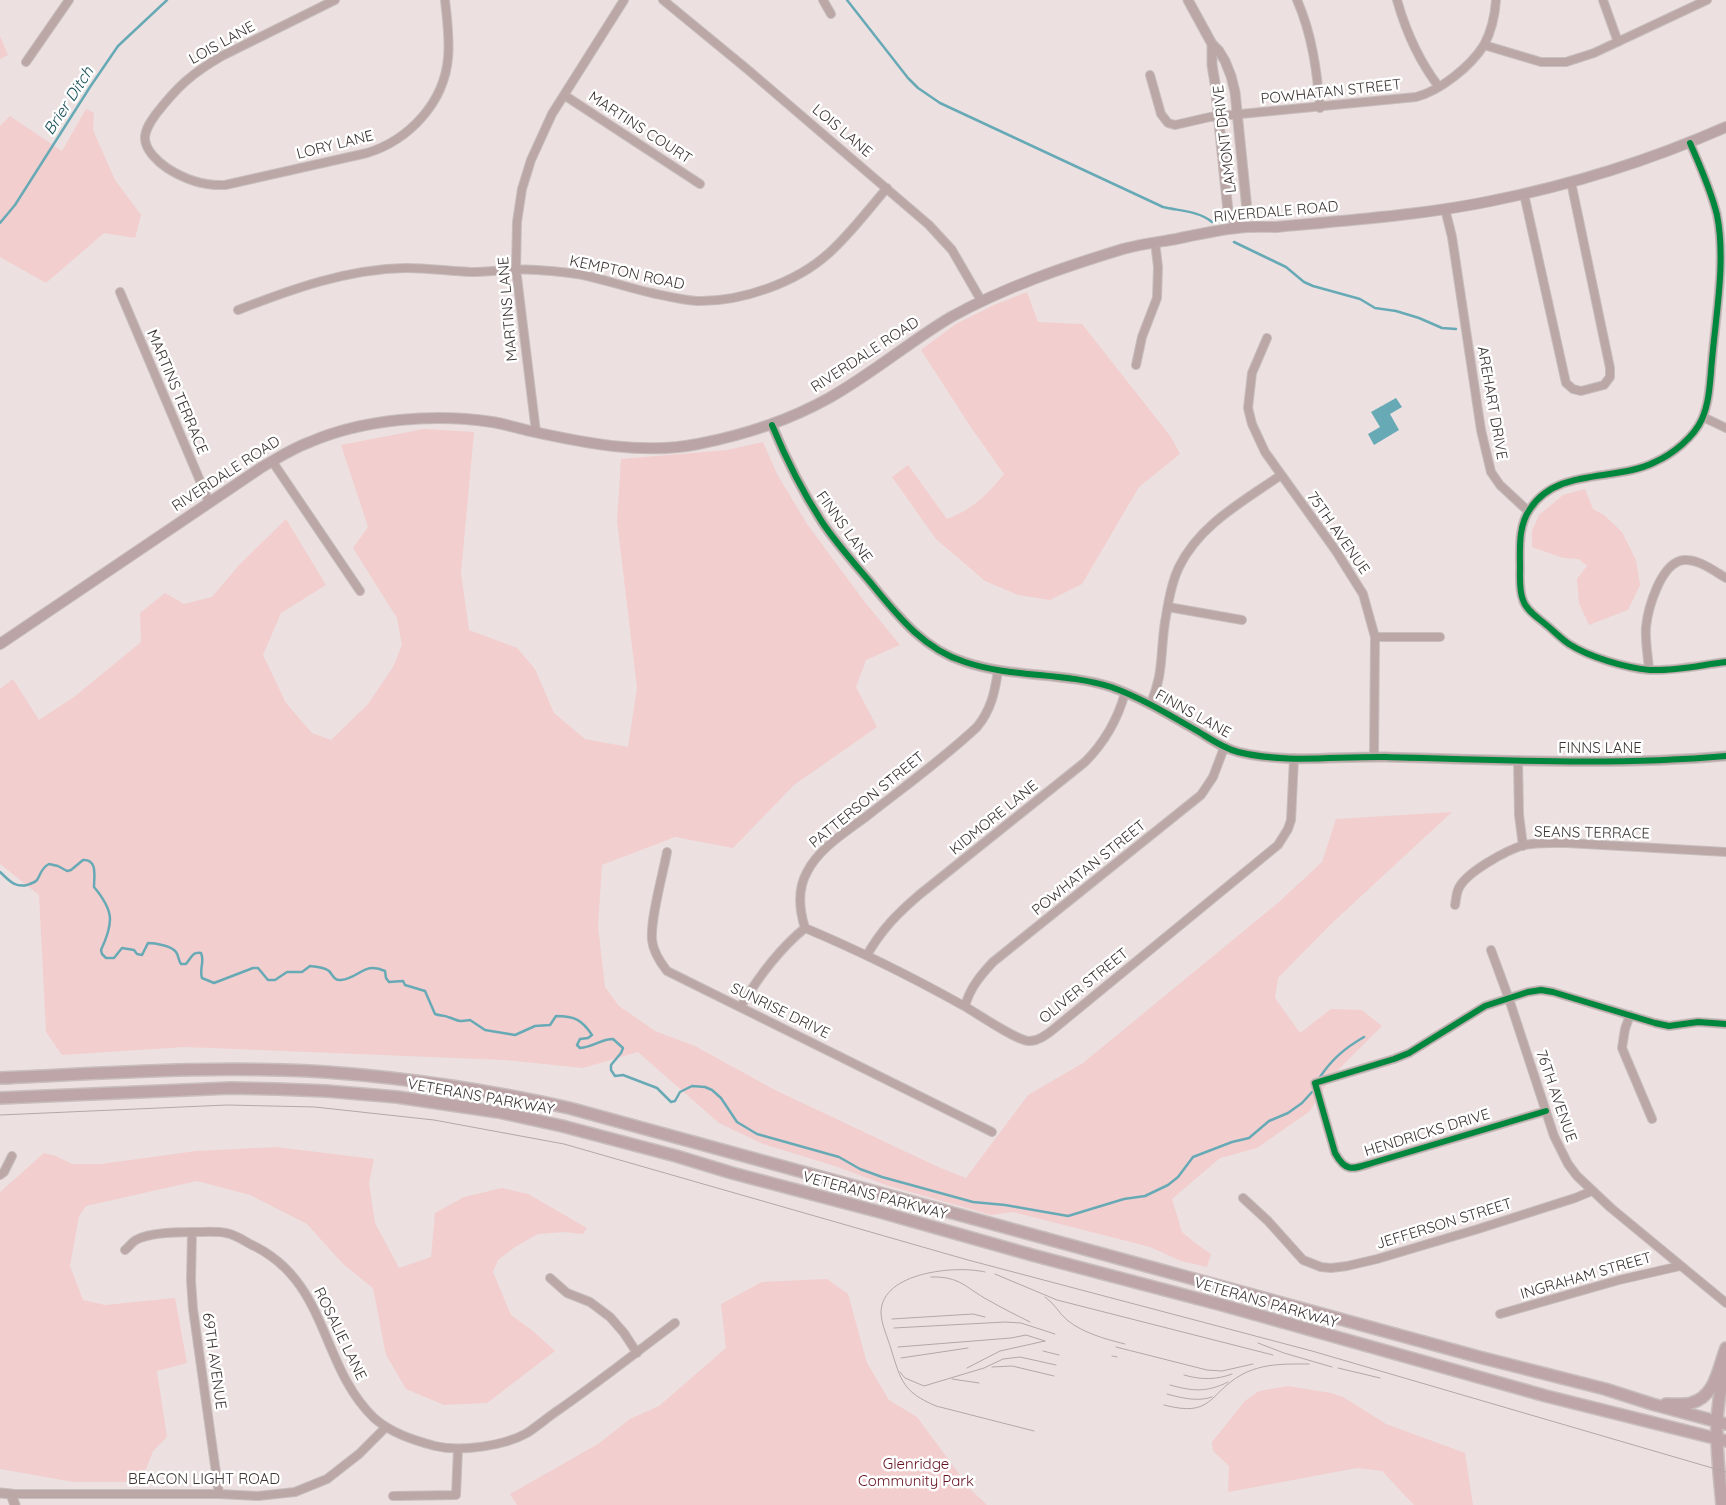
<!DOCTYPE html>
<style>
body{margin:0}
canvas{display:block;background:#ece0e0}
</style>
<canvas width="1726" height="1505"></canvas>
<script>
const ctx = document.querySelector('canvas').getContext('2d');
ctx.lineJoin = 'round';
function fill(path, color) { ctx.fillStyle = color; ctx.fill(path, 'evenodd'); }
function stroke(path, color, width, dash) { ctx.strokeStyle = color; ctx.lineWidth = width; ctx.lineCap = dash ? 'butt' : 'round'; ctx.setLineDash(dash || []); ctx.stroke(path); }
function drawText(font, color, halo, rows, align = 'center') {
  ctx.font = font + ' Quicksand,sans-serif'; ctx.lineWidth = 5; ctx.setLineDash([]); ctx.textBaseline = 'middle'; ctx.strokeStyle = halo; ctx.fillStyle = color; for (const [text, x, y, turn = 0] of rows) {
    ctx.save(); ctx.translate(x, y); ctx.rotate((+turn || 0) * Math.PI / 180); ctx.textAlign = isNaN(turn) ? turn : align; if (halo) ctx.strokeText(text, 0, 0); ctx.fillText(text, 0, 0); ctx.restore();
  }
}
fill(new Path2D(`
 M0,36L8,55L0,59Z
 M86,109L94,113L93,130L115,180L141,215L135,238L104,233L46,283L0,257V126L10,116L62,151Z
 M1027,292L1038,322L1082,324L1171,437L1180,454L1139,487L1082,584L1050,600L1018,595L985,581L936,539L892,477L908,465L947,519C972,510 988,494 1004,474L972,429L921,350L956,324L992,306Z
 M424,429L474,432L461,573L469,630L517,648L535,669L554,713L585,739L628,747L637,688L617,521L621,459L727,450L763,442L777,474L807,524L864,601L900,645L866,660L856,687L877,727L794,785L733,848L675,837L602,865L598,926L605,987L619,1006L655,1031L695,1046L775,1090L936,1166L966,1178L1028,1095L1083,1063L1279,902L1322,862L1336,819L1452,812L1331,924L1278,978L1275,998L1300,1033L1331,1009L1362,1010L1382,1026L1331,1077L1310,1111L1257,1148L1220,1158L1172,1199L1182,1232L1198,1245L1211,1254L1207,1267L1181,1261L1150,1247L1013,1212L991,1215L886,1185L835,1166L763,1144L719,1123L638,1052L583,1068L505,1060L185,1047L62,1055L46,1032L39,895L0,864V689L13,679L39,720L74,697L141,642L140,613L165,593L184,604L212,597L240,564L286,519L326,585L281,613L263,655L286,703L312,733L331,740L368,704L393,667L402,645L397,618L353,548L368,527L341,445Z
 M1585,489L1593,509L1604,515L1622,532L1636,560L1640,585L1628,610L1589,625L1579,603L1577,579L1587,566L1579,559L1563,558L1532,547V531L1539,515L1563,495Z
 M276,1147L374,1159L369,1183L375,1223L399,1268L431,1257L435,1213L464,1197L502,1188L528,1194L587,1228L583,1234L564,1232L538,1234L515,1247L498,1260L493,1272L511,1315L533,1331L555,1351L487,1403L444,1405L406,1389L386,1355L373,1288L344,1265L307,1224L250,1195L197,1181L86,1206L79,1216L70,1266L83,1300L105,1305L175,1298L187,1363L157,1371L167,1437L153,1451L141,1482H74L0,1469V1192L44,1153L56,1156L72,1164H101L196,1151Z
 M827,1279L848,1294L867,1363L889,1400L917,1417L971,1490L987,1505H517L510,1494L598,1444L630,1419L659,1406L726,1348L721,1304L762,1282Z
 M1288,1386L1331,1393L1343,1397L1386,1424L1465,1453L1473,1505H1414L1382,1471L1357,1468L1228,1492L1229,1466L1213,1451L1212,1442L1245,1401L1259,1391Z`), '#f3cece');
fill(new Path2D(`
 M1396,398L1402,407L1390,414L1399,430L1374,445L1368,434L1380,427L1371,412Z`), '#67aab6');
stroke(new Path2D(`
 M847,0L908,78L918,88L940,103L1163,207C1180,211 1199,211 1212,222
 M0,223L15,205L90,87L118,46L167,0
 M1234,242L1286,267L1304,282L1313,286L1360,299L1375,308L1396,311L1419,318L1442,328L1456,329
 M0,872C8,879 14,888 27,885C30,884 34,883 37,880C41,874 41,868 49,864L58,866L67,871L71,870L83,860C98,859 94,877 94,887C114,911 114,922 101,950L102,954L106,958H114L122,948L134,950L137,954L142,955L148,943C155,943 172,946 176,952C179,956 178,960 181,964H186C191,958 193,951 201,953C205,961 199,969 202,978L214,983L253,968H258L268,980H275L287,972H302L310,966C316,967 324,967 329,971C333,975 334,981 341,980C360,978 364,961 385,971L386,978L389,982L403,981L405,985L425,991L435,1014C440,1016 444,1015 448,1017C461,1021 455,1022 470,1020L485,1030L515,1035L535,1026L550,1025L556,1016C575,1016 582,1020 592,1035L588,1038L580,1039L577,1045L580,1048C593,1047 601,1039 613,1039L623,1048L621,1053L611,1065V1070L615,1076L623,1075L657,1088L671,1102L675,1101L680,1092L692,1086L705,1087L712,1090L721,1098L737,1122L757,1134L839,1157L860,1169L882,1177L973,1202L1005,1205L1068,1216L1124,1199L1145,1196L1168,1185L1178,1177L1193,1157L1232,1142L1249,1138L1269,1121L1288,1113L1302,1103L1312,1092
 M1320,1077C1332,1059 1345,1048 1364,1037`), '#67aab6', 2.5);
const minor = new Path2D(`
 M335,0L222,56C191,74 178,86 156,114C151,121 145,129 145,138C145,150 158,162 167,168C184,179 205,186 225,185L367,153C409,140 444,103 448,58C450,39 447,19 445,0
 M663,0L747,69L929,225L952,250L982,302
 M823,0L831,14
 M1297,0C1312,34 1317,71 1320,108
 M1397,0C1406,32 1419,61 1439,87
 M1603,0L1618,42
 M1484,45L1541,62H1566L1594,53L1707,0
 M26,62L69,0
 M1150,75L1161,114L1168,123L1175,125L1210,117L1416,97C1440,91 1471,66 1484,45C1491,32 1495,15 1496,0
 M564,95L700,184
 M1690,143C1700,166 1711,190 1717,215C1726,260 1716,314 1712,360C1710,379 1710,401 1702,419C1694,437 1673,454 1655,462C1616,482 1557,467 1530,509C1518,526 1520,548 1520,568C1520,578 1519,590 1523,600C1526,610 1537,617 1544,623C1553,630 1560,638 1569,644C1589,657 1626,668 1650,670C1675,671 1701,665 1726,662
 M1524,194L1566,383L1573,389L1581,391L1604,385L1610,377V368L1571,182
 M1445,209L1452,237L1481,430L1491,472L1500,485L1528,511
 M120,292L209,502
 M238,310C292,289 347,269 406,268C427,268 448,271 470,272C493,272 515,268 538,270C552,271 568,272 583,275C606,280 629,288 652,293C666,296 682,300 697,301C741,302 796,283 829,253C850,234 868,210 887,188
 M1267,338L1252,373L1251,382L1248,408L1252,424L1265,452L1336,551L1363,594L1375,637L1374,757
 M1136,365L1142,337L1157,298L1158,267L1155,242
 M1703,417L1726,428
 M536,432L516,269L517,222L522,189L531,160L552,114L624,0
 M272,461L360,591
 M1168,607L1242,620
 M1375,637H1440
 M1649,670C1648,656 1645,641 1646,627C1648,608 1661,562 1684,560C1699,559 1714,571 1726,578
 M1150,705C1164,674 1160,654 1165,622C1168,604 1171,584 1179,567C1200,524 1244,501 1281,475
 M1518,760L1519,815L1523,846
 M667,852C663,874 650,919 652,940C653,951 660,962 667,971L992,1132
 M1455,905C1456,901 1456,895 1458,890C1464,873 1507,850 1524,845C1538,842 1553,843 1567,843L1726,852
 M805,928C860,951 912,977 964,1006C978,1014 1014,1039 1028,1041C1037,1042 1048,1034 1055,1028L1278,845L1288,829L1291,820L1294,758
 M805,928C799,909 797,890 807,872C819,848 846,832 867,816C904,787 943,759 977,727C991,710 995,692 998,670
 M1491,950L1509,999L1554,1136L1568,1164L1577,1176L1611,1208L1726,1303
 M867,955C882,929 897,914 919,895L1085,762C1104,743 1118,718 1125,693
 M741,1006C759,976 778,950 805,928
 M965,1006C970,988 980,976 993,962L1201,795L1213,777L1224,748
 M1630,1015L1625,1029L1622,1048L1652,1119
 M1546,1111L1372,1163C1353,1169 1346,1173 1335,1153L1315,1083L1394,1059L1409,1053L1485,1006L1528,992L1541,990L1553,992L1655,1023L1669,1026L1698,1022L1726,1024
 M0,1175L4,1172L12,1156
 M1243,1198L1268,1221L1303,1260L1321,1267L1331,1268L1347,1266L1377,1259L1478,1229L1575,1198L1592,1191
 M192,1232L191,1281L193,1309L219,1494
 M125,1250C129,1247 132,1242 136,1240C150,1232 180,1232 196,1232C205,1232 216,1231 226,1233C234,1234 243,1240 250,1244C329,1280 319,1365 374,1418C391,1433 413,1440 435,1446C461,1452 504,1446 527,1433C538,1426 549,1416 560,1409C600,1381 637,1352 675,1323
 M550,1278L567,1293L590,1302L610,1317L624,1333L637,1353
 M1500,1314L1619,1280L1680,1266
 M11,1494H219L258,1496L295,1492L327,1479L359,1454L386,1427
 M393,1496L456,1495L458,1449`);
const tertiary = new Path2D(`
 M1188,0L1212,44L1219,51L1225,61L1231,76L1235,92L1247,210L1238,228
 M1212,44V65L1215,83L1228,211L1238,228
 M772,425C786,459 802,491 822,522C836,543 854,563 870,582C897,615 923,649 965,662C1012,678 1064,672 1111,687C1142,698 1171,716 1199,732C1212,740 1223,748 1238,752C1286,764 1337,756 1386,757C1499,760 1613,766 1726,756
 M0,1493L11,1494L15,1505`);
const secondary = new Path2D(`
 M0,644L262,467C278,458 293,448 310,442C363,419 435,413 492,422C505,424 517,428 530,431C584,443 643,455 698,444C744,435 788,421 829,398C872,374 909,342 951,317C1005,287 1064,267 1123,249C1141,244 1159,242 1176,239C1196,235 1217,230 1237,228C1250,226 1263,227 1276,227C1294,225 1312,224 1330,222C1383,217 1438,212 1491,201C1571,185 1651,160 1726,127`);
const primary = new Path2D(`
 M0,1078C108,1073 218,1065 326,1072C408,1078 489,1090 569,1108L1479,1357L1605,1389L1652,1404L1726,1424
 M0,1098L231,1088L276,1089L326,1091L397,1097L498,1112L562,1126L676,1156L732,1173L880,1212L1032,1255L1222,1305L1546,1396L1726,1441
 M1666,1404C1674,1404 1683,1405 1691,1403C1716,1396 1718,1368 1726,1348
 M1722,1505C1718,1458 1711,1416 1726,1369`);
stroke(minor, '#c8bebe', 10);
stroke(tertiary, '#c8bebe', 11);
stroke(secondary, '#c8bebe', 12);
stroke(primary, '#c8bebe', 14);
stroke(minor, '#bca7a7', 8);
stroke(tertiary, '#bca7a7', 9);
stroke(secondary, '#bba4a5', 10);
stroke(primary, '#bda5a8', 11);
stroke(new Path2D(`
 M0,1115L227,1105L315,1107L434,1120L564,1144L968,1260L1312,1351L1726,1472
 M985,1272C956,1265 882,1272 881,1312C881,1324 888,1338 891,1349C901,1381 903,1392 936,1406L1034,1431
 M995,1274L1057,1300L1273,1355
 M931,1277C960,1276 966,1288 988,1300C1002,1308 1016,1315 1030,1322
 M1045,1297C1054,1303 1059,1313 1067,1320C1083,1333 1105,1339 1125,1344
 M892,1319L973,1314L985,1317
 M894,1328L1005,1322L1021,1323L1055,1334
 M1258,1343L1284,1353L1332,1367
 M898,1347L1011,1338L1026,1335L1045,1341
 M1116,1347L1207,1370L1222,1371L1253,1364
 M1043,1351L1059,1355
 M1112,1356L1117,1357
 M901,1358L968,1348
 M992,1367L1012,1366L1054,1376
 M967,1368L1000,1351L1045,1341
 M1338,1368L1380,1378
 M900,1372L905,1378L924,1386L984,1368L1003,1359L1020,1357L1056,1365
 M1184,1375C1201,1380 1216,1380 1232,1374
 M952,1379L979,1383
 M1170,1385C1192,1391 1206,1393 1228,1382
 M1167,1394C1181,1398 1198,1402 1212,1397
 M1164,1405C1213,1418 1208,1394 1241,1375C1263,1363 1285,1364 1309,1364`), '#b5a7a7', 1);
stroke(new Path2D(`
 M1690,143C1700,166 1711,190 1717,215C1726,260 1716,314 1712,360C1710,379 1710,401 1702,419C1694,437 1673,454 1655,462C1616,482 1557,467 1530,509C1518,526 1520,548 1520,568C1520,578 1519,590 1523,600C1526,610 1537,617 1544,623C1553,630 1560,638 1569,644C1589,657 1626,668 1650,670C1675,671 1701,665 1726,662
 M772,425C786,459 802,491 822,522C836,543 854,563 870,582C897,615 923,649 965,662C1012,678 1064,672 1111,687C1142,698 1171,716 1199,732C1212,740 1223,748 1238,752C1286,764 1337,756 1386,757C1499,760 1613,766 1726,756
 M1546,1111L1372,1163C1353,1169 1346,1173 1335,1153L1315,1083L1394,1059L1409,1053L1485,1006L1528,992L1541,990L1553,992L1655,1023L1669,1026L1698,1022L1726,1024`), '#00873e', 6);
drawText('15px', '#3c3333', '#fff', [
 ["LOIS LANE",222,43,-29],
 ["POWHATAN STREET",1331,92,-6],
 ["MARTINS COURT",640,128,33],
 ["LOIS LANE",842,131,40],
 ["LAMONT DRIVE",1225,139,-97],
 ["LORY LANE",335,145,-14],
 ["RIVERDALE ROAD",1276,212,-5],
 ["KEMPTON ROAD",627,273,12],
 ["MARTINS LANE",508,309,-95],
 ["RIVERDALE ROAD",865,355,-33],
 ["MARTINS TERRACE",177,392,67],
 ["AREHART DRIVE",1492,403,80],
 ["RIVERDALE ROAD",226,474,-33],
 ["FINNS LANE",844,527,54],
 ["75TH AVENUE",1338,533,55],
 ["FINNS LANE",1193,714,29],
 ["FINNS LANE",1600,748],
 ["PATTERSON STREET",867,800,-39],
 ["KIDMORE LANE",994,818,-39],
 ["SEANS TERRACE",1592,833,1],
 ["POWHATAN STREET",1089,868,-39],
 ["OLIVER STREET",1084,986,-39],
 ["SUNRISE DRIVE",780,1011,26],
 ["76TH AVENUE",1556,1096,71],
 ["VETERANS PARKWAY",481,1097,10],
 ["HENDRICKS DRIVE",1427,1133,-17],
 ["VETERANS PARKWAY",875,1196,15],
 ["JEFFERSON STREET",1444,1224,-17],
 ["INGRAHAM STREET",1586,1276,-16],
 ["VETERANS PARKWAY",1266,1303,16],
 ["ROSALIE LANE",340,1334,64],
 ["69TH AVENUE",214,1361,82],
 ["BEACON LIGHT ROAD",204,1479]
]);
drawText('15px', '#640f1e', '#fff', [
 ["Glenridge",916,1464],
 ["Community Park",916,1481]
]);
drawText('italic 16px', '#185059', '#fff', [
 ["Brier Ditch",69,101,-57]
]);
</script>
